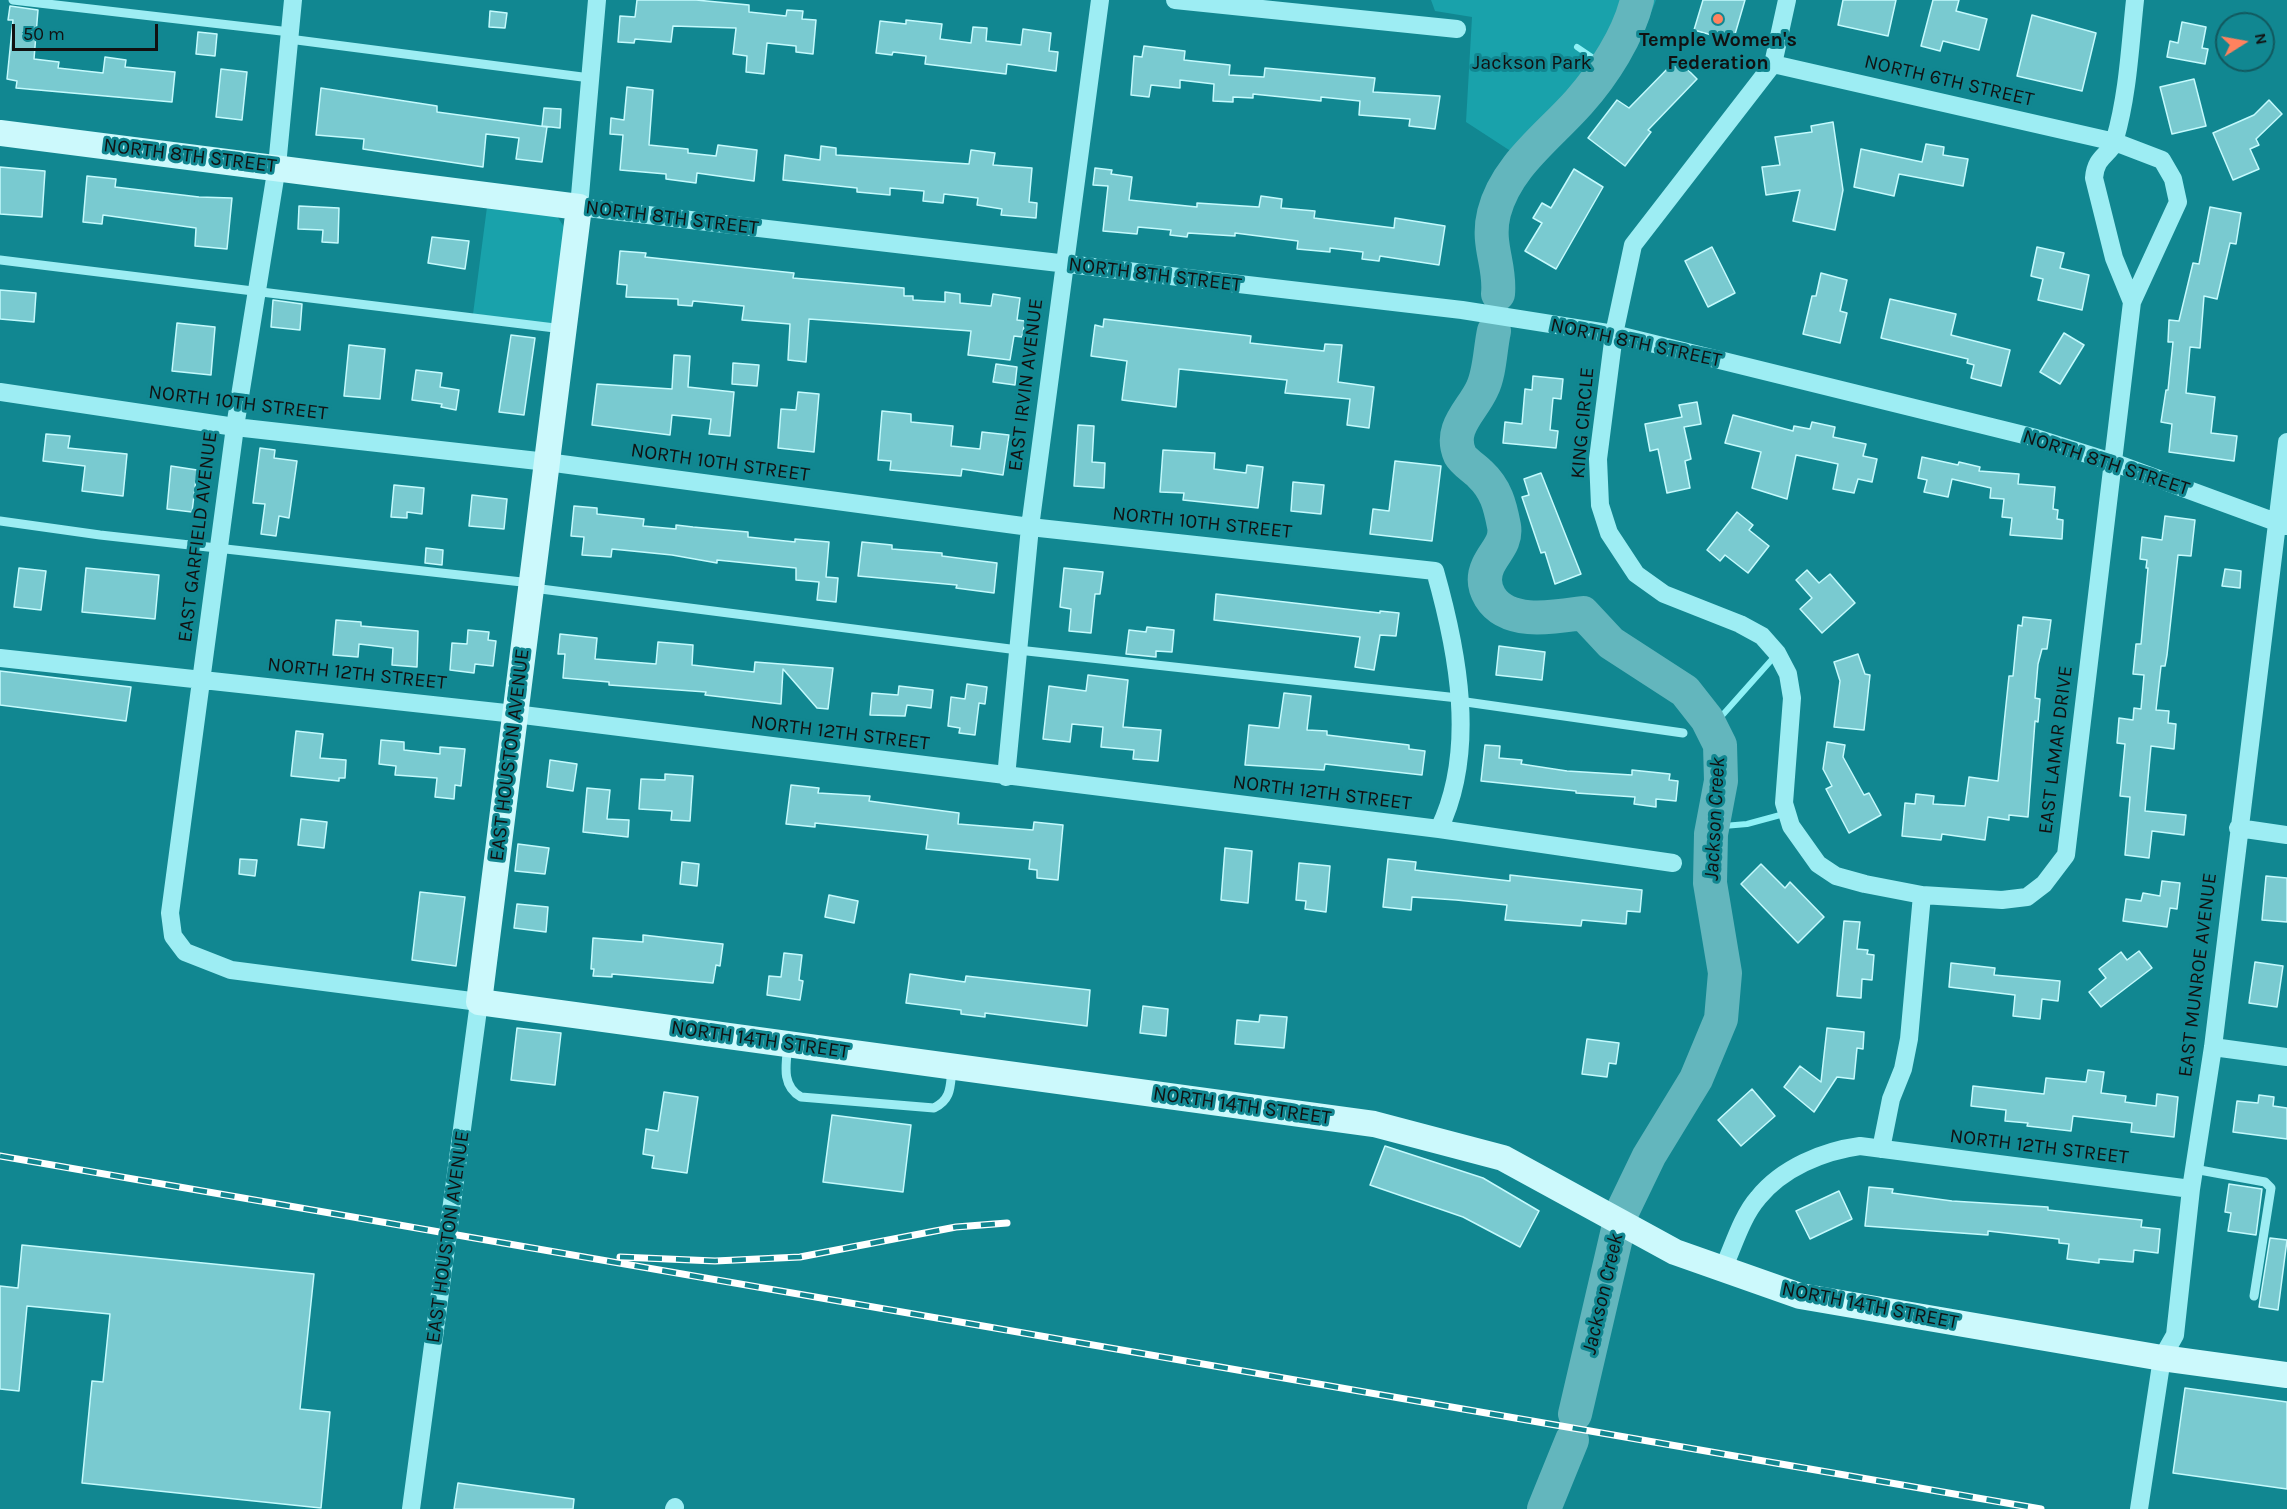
<!DOCTYPE html>
<style>
body{margin:0}
#map{position:relative;width:2287px;height:1509px;overflow:hidden;background:#118791;font-family:Karla,sans-serif}
canvas{display:block}
.north{position:absolute;left:2215px;top:12px;width:60px;height:60px;box-sizing:border-box;background:#118791;border:2px solid #11585e;border-radius:50%;rotate:79deg;font-size:16px;font-weight:700;line-height:24px;text-align:center;color:#111}
.north::after{content:'';display:block;margin:auto;width:21px;height:27px;background:#ff825e;clip-path:polygon(50% 0,100% 100%,50% 72%,0 100%)}
.scale{position:absolute;left:12px;top:24px;width:146px;height:27px;box-sizing:border-box;border:3px solid #111;border-top:0;padding-left:8px;font-size:18px;line-height:21px;white-space:nowrap;color:#111;-webkit-text-stroke:4px #118791;paint-order:stroke}
</style>
<div id="map">
<canvas width="2287" height="1509"></canvas>
<div class="north">N</div>
<div class="scale">50 m</div>
</div>
<script>
const ctx = document.querySelector('canvas').getContext('2d');
ctx.lineJoin = 'round';
function fill(path, color) { ctx.fillStyle = color; ctx.fill(path, 'evenodd'); }
function stroke(path, color, width, dash) { ctx.strokeStyle = color; ctx.lineWidth = width; ctx.lineCap = dash ? 'butt' : 'round'; ctx.setLineDash(dash || []); ctx.stroke(path); }
function drawText(font, color, halo, rows, align = 'center') {
  ctx.font = font + ' Karla,sans-serif'; ctx.lineWidth = 6; ctx.setLineDash([]); ctx.textBaseline = 'middle'; ctx.strokeStyle = halo; ctx.fillStyle = color; for (const [text, x, y, turn = 0] of rows) {
    ctx.save(); ctx.translate(x, y); ctx.rotate((+turn || 0) * Math.PI / 180); ctx.textAlign = isNaN(turn) ? turn : align; if (halo) ctx.strokeText(text, 0, 0); ctx.fillText(text, 0, 0); ctx.restore();
  }
}
fill(new Path2D(`
 M1431,0H1656L1646,26L1529,163L1466,122L1472,17L1435,11Z
 M487,207L557,216L564,227L553,324L473,314Z`), '#19a2ab');
stroke(new Path2D(`
 M1577,47L1605,66
 M1711,728L1775,656
 M1712,827L1747,824L1784,814`), '#8ef1f6', 6);
stroke(new Path2D(`
 M1498,294C1501,265 1486,245 1494,213C1506,166 1548,137 1579,102C1603,75 1629,35 1637,0
 M1494,331C1490,349 1490,373 1482,389C1472,411 1448,428 1460,455C1464,462 1474,468 1480,474C1496,489 1500,505 1504,526C1507,543 1494,552 1488,566C1483,577 1484,587 1490,597C1508,626 1554,617 1583,613L1611,643L1685,691L1707,719L1720,745L1721,781L1711,834L1710,883L1725,973L1721,1019L1696,1079L1649,1156L1622,1212L1575,1414
 M1544,1509L1572,1440`), '#63b6bd', 34);
const building = new Path2D(`
 M637,0H696L749,5V12L786,16L787,10L803,11L802,19L816,20L813,54L796,52V46L767,43L764,74L746,72L747,56L733,54L736,28L673,26L671,42L635,39L634,43L618,42L620,16L635,17Z
 M1703,0H1745L1733,41L1694,30Z
 M1843,0H1896L1888,36L1838,25Z
 M1933,0H1959L1956,11L1987,19L1979,50L1943,41L1940,51L1921,46Z
 M10,6L38,10L34,59L59,62L58,68L103,73L105,57L126,60L125,67L175,72L172,102L16,88L17,81L7,79L13,20H8Z
 M490,11L507,13L505,28L489,27Z
 M2032,15L2096,33L2082,91L2017,76Z
 M906,20L942,24L940,39L971,43L973,27L987,28L986,41L1021,45L1023,29L1051,33L1049,51L1058,52L1056,71L1007,64L1006,74L925,64L926,56L893,52L892,55L876,53L880,21L906,24Z
 M2182,22L2206,27L2202,48L2208,49L2205,64L2167,57L2170,41L2178,43Z
 M198,32L217,34L215,56L196,54Z
 M1144,46L1185,51L1184,60L1230,65L1229,75L1264,77L1265,68L1375,78L1373,92L1440,96L1435,129L1409,126L1410,119L1359,115L1360,101L1321,97V101L1253,94V98L1233,97V102L1213,101L1214,84L1180,80V88L1151,85L1149,97L1131,95L1134,56L1142,57Z
 M1677,59L1697,79L1648,130L1651,132L1625,166L1588,138L1617,100L1629,108Z
 M221,69L247,72L242,120L216,117Z
 M2194,79L2206,126L2172,134L2160,87Z
 M627,87L653,90L649,145L688,149V153L716,156L718,145L757,150L754,181L697,173L696,183L666,179V174L620,170L623,135L610,134L611,118L624,120Z
 M321,88L437,106V112L547,127L542,162L516,159L519,138L486,134L483,167L363,149L364,139L316,135Z
 M2269,100L2282,114L2256,139L2259,145L2250,149L2259,169L2233,180L2213,133L2254,115Z
 M544,108L561,109L560,128L542,126Z
 M1833,122L1843,190L1835,230L1793,221L1800,190L1766,195L1762,167L1780,165L1775,137L1812,132L1811,126Z
 M1926,144L1944,147L1943,155L1968,159L1963,186L1899,174L1894,196L1854,187L1861,149L1922,162Z
 M821,146L836,148V155L969,164L971,150L995,153L993,165L1032,168L1029,202L1037,203L1036,218L1001,215L1002,209L977,205L978,198L944,194L943,203L923,201L924,191L890,188V195L857,192V188L783,180L785,155L820,160Z
 M0,167L45,171L42,217L0,214Z
 M1095,168L1112,170L1111,174L1132,177L1129,200L1197,207V203L1259,207L1261,196L1282,199L1281,208L1315,211L1314,218L1394,228L1395,218L1445,226L1439,265L1380,256L1379,261L1362,259L1363,252L1330,248V252L1297,249L1298,241L1235,233V236L1188,233L1187,237L1170,235L1171,230L1138,227L1137,234L1103,231L1108,186L1093,185Z
 M1574,169L1603,187L1556,269L1525,251L1542,223L1533,218L1542,203L1551,208Z
 M87,176L116,179L115,187L199,197L232,198L227,249L195,246L196,228L103,215L102,224L83,222Z
 M299,206L339,208L338,243L322,242L323,230L298,229Z
 M2210,207L2241,213L2236,244L2230,243L2217,299L2204,296L2200,348L2190,347L2186,393L2215,397L2211,433L2237,436L2234,461L2169,452L2172,424L2161,422L2166,390H2168L2173,342H2168L2169,320L2179,321L2193,263L2199,264Z
 M432,237L469,241L465,269L428,263Z
 M1712,247L1735,293L1708,307L1685,261Z
 M2037,247L2064,253L2060,268L2089,275L2082,310L2038,300L2043,279L2031,276Z
 M620,251L646,253L645,257L794,273L793,278L904,288V296H913V300L945,302V292L960,294V303L991,306L993,294L1020,298L1017,320L1025,321L1022,337L1014,336L1010,360L968,355L971,331L809,319L806,362L788,360L790,324L742,320L744,306L693,301L692,306L678,305V299L626,297L627,285L617,284Z
 M1821,273L1847,280L1840,311L1847,313L1840,343L1803,334L1812,296H1816Z
 M0,290L36,293L34,322L0,319Z
 M1890,299L1956,314L1951,335L2010,350L2001,386L1971,378L1974,365L1967,363L1968,359L1881,338Z
 M273,300L302,304L300,330L271,327Z
 M1104,319L1251,336L1250,343L1324,351L1325,344L1342,345L1338,382L1374,387L1369,428L1347,425L1350,399L1285,393L1287,380L1179,369L1176,407L1122,400L1127,361L1091,356L1095,325L1103,327Z
 M177,323L215,327L211,375L172,371Z
 M2064,333L2084,345L2060,384L2040,372Z
 M511,335L535,338L524,415L499,412Z
 M349,345L385,349L380,399L344,396Z
 M674,355L690,356L688,387L734,392L730,436L709,434L711,419L672,415L670,435L592,425L597,384L672,389Z
 M733,363L759,365L757,386L732,384Z
 M996,364L1017,367L1015,385L993,382Z
 M416,370L442,373L440,387L459,390L456,410L441,407L442,404L412,400Z
 M1533,376L1563,379L1561,399L1553,398L1550,430L1558,431L1556,448L1503,443L1505,422L1522,424L1525,389L1532,390Z
 M798,392L819,394L814,452L778,448L781,409L796,410Z
 M1697,402L1701,424L1684,427L1691,459L1685,461L1690,488L1667,493L1658,449L1650,451L1645,424L1682,417L1679,405Z
 M882,411L911,414V422L953,426L951,446L980,449L982,432L1009,435L1003,475L962,469L961,476L890,470L891,461L878,460Z
 M1733,415L1793,431L1794,426L1810,429L1812,422L1835,427L1833,437L1866,444L1863,456L1877,459L1872,482L1858,479L1854,493L1833,489L1838,464L1796,455L1787,499L1752,488L1761,452L1725,443Z
 M1078,425L1094,426L1092,462L1105,463L1104,488L1074,486Z
 M46,434L70,436L68,448L127,454L123,496L82,491L85,466L43,461Z
 M260,448L275,450L274,458L297,461L289,518L279,516L276,536L261,534L265,504L253,503Z
 M1163,450L1215,453L1214,469L1246,473L1247,465L1263,467L1258,508L1183,500L1184,493L1160,492Z
 M1922,457L1958,465L1959,462L1980,467L1979,471L2019,474L2018,484L2055,487L2053,509L2058,510L2057,519L2063,520L2062,539L2010,535L2012,518L2002,517L2004,499L1990,498L1991,488L1952,479L1948,497L1924,492L1927,480L1918,478Z
 M1395,461L1441,466L1432,541L1370,534L1373,509L1389,511Z
 M171,466L197,470L192,512L167,509Z
 M1541,473L1581,574L1555,584L1545,552L1541,553L1522,497L1529,495L1524,479Z
 M1293,482L1324,485L1321,514L1291,511Z
 M394,485L424,488L422,514L407,512V518L391,517Z
 M472,495L507,499L504,529L469,526Z
 M574,506L597,508V514L644,519L643,526L676,529V525L693,527L748,532V537L795,542V539L829,542L826,577L838,578L836,602L817,600L819,582L796,580V568L717,560V563L672,555L612,549L611,557L582,555L584,537L571,536Z
 M1737,512L1753,525L1749,530L1769,546L1748,573L1725,555L1720,561L1707,550Z
 M2165,516L2195,520L2191,556L2178,555L2167,655L2165,666H2161L2156,710L2169,711L2168,723L2176,724L2174,749L2151,746L2145,811L2186,815L2184,835L2152,831L2149,858L2125,855L2130,797L2120,796L2125,744L2117,743L2119,718L2133,720L2134,708L2141,709L2144,675L2133,674L2136,644H2141L2148,568H2146L2147,560L2140,559L2142,537L2162,540Z
 M862,542L892,545V549L942,553V556L997,563L994,593L956,588L957,585L858,576Z
 M426,548L443,550L442,565L425,563Z
 M19,568L46,571L41,610L14,607Z
 M86,568L159,575L155,619L82,612Z
 M1064,568L1103,572L1100,594H1095L1091,633L1069,631L1071,609L1060,607Z
 M2225,569L2241,571L2240,588L2222,586Z
 M1807,570L1819,583L1830,574L1855,603L1822,633L1800,609L1812,598L1796,580Z
 M1216,594L1380,613V611L1399,613L1396,636L1380,635L1374,670L1355,667L1360,637L1214,620Z
 M2023,617L2051,620L2047,649H2042L2038,664L2035,698L2040,699L2038,722L2035,721L2028,817L2009,815V820L1988,817L1985,840L1942,834L1941,840L1902,836L1905,803L1915,804L1916,794L1934,796L1933,804L1965,806L1969,777L1998,781L2009,676H2013L2018,625L2022,626Z
 M336,620L361,622V626L418,631L417,667L392,665L393,648L359,644L358,657L333,655Z
 M1147,627L1174,630L1172,652L1156,651V657L1126,654L1129,630L1146,632Z
 M468,630L489,632L488,640L496,641L493,666L475,664L474,673L450,670L452,643L467,644Z
 M560,634L597,638L595,659L656,664L658,642L693,645L692,665L754,672L755,662L833,668L828,709L817,708L783,669L781,704L705,695L706,692L609,685V682L563,678L565,654H558Z
 M1499,646L1545,652L1542,680L1496,675Z
 M1858,654L1865,674L1870,675L1864,730L1834,727L1840,681L1834,662Z
 M0,671L131,687L126,721L0,705Z
 M1088,675L1128,680L1123,727L1161,730L1158,761L1133,759L1134,750L1101,747L1103,727L1072,724L1070,742L1043,739L1049,686L1086,691Z
 M967,684L987,687L985,704L979,703L975,735L959,733L960,728L948,726L951,697L965,699Z
 M899,686L933,690L931,708L907,705L905,716L870,715L872,693L898,695Z
 M1284,693L1311,696L1307,730L1327,731V735L1409,745V749L1425,751L1422,775L1325,764L1324,770L1245,765L1249,725L1279,728Z
 M296,731L323,734L320,758L346,760L345,778H339V781L291,776Z
 M381,740L404,742V750L440,754V747L465,749L461,786L455,785L454,799L435,797L437,778L395,775L396,766L379,764Z
 M1827,742L1845,745L1843,757L1864,795L1869,793L1881,815L1849,833L1826,789L1832,786L1823,769Z
 M1485,745L1500,746L1499,758L1522,760L1521,764L1567,771L1632,775V770L1670,774L1669,780L1678,781L1676,801L1656,799V807L1634,804L1635,797L1576,793V791L1481,781Z
 M550,760L577,764L573,791L547,787Z
 M665,774L693,776L690,821L671,820L672,811L639,809L641,779L665,780Z
 M791,785L819,788L818,793L870,796L869,801L959,813L958,824L1033,830L1034,822L1063,825L1058,880L1037,878V870L1029,869L1030,859L926,849L928,835L815,823V827L786,824Z
 M587,788L610,790L607,819L629,820L628,837L583,832Z
 M301,819L327,822L324,848L298,845Z
 M518,844L549,848L545,874L515,871Z
 M1225,848L1252,851L1248,903L1221,900Z
 M240,859L257,860L255,876L239,874Z
 M1388,859L1416,862L1415,870L1510,881V875L1642,890L1640,912L1627,911L1626,924L1582,920L1581,926L1505,920L1507,905L1456,900L1412,897L1411,910L1383,907Z
 M682,862L699,864L697,886L680,884Z
 M1299,863L1330,866L1326,912L1305,909L1306,901L1296,900Z
 M1761,864L1785,888L1790,882L1824,917L1798,943L1741,884Z
 M2266,876L2287,878V922L2262,920Z
 M2162,881L2180,883L2177,909L2170,908L2167,927L2123,921L2126,899L2141,901L2143,893L2160,896Z
 M420,892L465,897L456,966L412,960Z
 M829,895L858,901L854,923L825,917Z
 M517,904L548,907L546,932L514,928Z
 M1844,921L1860,922L1857,949L1868,950L1867,954L1874,955L1872,980L1862,979L1861,998L1837,996Z
 M643,935L723,944L720,966L716,965L713,983L612,974V977L593,976L594,969H591L593,938L643,942Z
 M2139,951L2152,968L2101,1007L2089,992L2106,978L2099,969L2121,952L2127,960Z
 M784,953L802,955L799,980L803,981L800,1000L767,995L769,976L781,977Z
 M2255,962L2283,966L2277,1007L2249,1003Z
 M1951,963L1995,968L1994,975L2060,981L2058,1001L2042,999L2040,1019L2013,1016L2015,995L1949,987Z
 M910,974L965,982L966,976L1090,990L1087,1026L985,1013V1017L961,1014V1010L906,1003Z
 M1143,1006L1168,1009L1166,1036L1140,1033Z
 M1260,1015L1287,1017L1284,1048L1235,1044L1237,1020L1259,1022Z
 M517,1028L561,1033L555,1085L511,1080Z
 M1827,1028L1864,1032L1863,1049L1857,1048L1854,1079L1837,1077L1814,1112L1784,1087L1800,1066L1821,1082Z
 M1587,1039L1619,1043L1616,1064L1609,1063L1607,1077L1582,1074Z
 M2088,1070L2104,1072L2101,1093L2126,1096L2125,1102L2156,1106L2157,1094L2178,1097L2174,1137L2131,1132L2132,1123L2073,1116L2071,1131L2027,1126L2028,1123L2005,1121L2006,1110L1971,1106L1973,1086L2044,1094L2046,1078L2086,1082Z
 M1752,1089L1775,1116L1741,1146L1718,1120Z
 M664,1092L698,1097L687,1173L652,1168L654,1156L643,1154L646,1129L658,1131Z
 M2259,1095L2274,1097L2273,1106L2287,1108V1139L2233,1132L2237,1101L2258,1103Z
 M832,1115L911,1125L903,1192L823,1182Z
 M1385,1146L1483,1178L1539,1211L1520,1247L1463,1217L1370,1185Z
 M2229,1184L2262,1189L2256,1235L2228,1231L2231,1213L2225,1212Z
 M1869,1187L1893,1189L1892,1193L1952,1201L2048,1207V1210L2142,1220L2141,1227L2160,1229L2158,1253L2134,1250L2133,1262L2099,1259V1263L2067,1259L2069,1244L2059,1243V1239L1988,1231V1235L1865,1226Z
 M1839,1191L1852,1219L1810,1239L1796,1211Z
 M2270,1238L2287,1240L2278,1310L2259,1307Z
 M22,1245L314,1274L300,1409L330,1412L321,1508L82,1483L92,1381L103,1382L110,1314L27,1306L19,1391L0,1389V1286L18,1288Z
 M2185,1388L2287,1402V1489L2173,1473Z
 M458,1483L574,1499L573,1509H454Z`);
fill(building, '#79cad0');
stroke(building, '#c4fafd', 1.5);
stroke(new Path2D(`
 M13,0L290,32
 M289,39L590,78
 M0,260L563,329
 M0,521L100,535L531,583
 M533,588L1018,650L1458,698
 M1459,701L1683,733
 M788,1045C786,1064 781,1086 801,1097L934,1108C952,1099 950,1086 952,1069
 M2194,1169L2265,1182L2271,1188L2254,1296`), '#9dedf3', 9);
stroke(new Path2D(`
 M293,0L277,166L235,427L170,913L173,936L185,952L231,970L479,1002L411,1509
 M597,0L579,207L1462,310L1614,334L2036,438L2115,463L2287,526
 M1175,0L1457,29
 M1773,64L2115,142L2162,160L2173,179L2178,202L2132,302L2066,855L2044,884L2027,897L2002,900L1922,895L1865,884L1836,876L1818,864L1791,826L1784,803L1792,698L1788,674L1777,653L1762,636L1740,624L1664,594L1636,574L1609,533L1600,505L1598,459L1614,334L1633,245L1773,64L1787,0
 M2132,302L2114,258L2094,178C2096,154 2111,156 2115,139C2128,94 2130,46 2135,0
 M0,392L235,427L547,462L1030,527L1435,571C1458,652 1477,751 1439,829
 M0,658L515,714L1439,829L1673,863
 M1006,777L1030,527L1100,0
 M2238,828L2287,835
 M2213,1047L2287,1057
 M1881,1149L1891,1099L1903,1069L1909,1039L1922,895
 M1723,1269C1733,1247 1742,1216 1758,1198C1782,1168 1823,1151 1860,1146L2191,1189
 M674,1509L675,1507
 M2139,1509L2162,1358L2175,1335L2191,1189L2213,1047L2287,442`), '#9dedf3', 18);
stroke(new Path2D(`
 M0,133L579,207L479,1002L1374,1124L1503,1158L1675,1252L1800,1296L2162,1358L2287,1375`), '#ccf9fc', 26);
const rail = new Path2D(`
 M0,1156L2041,1509
 M620,1257L715,1261L800,1257L956,1227L1007,1223`);
stroke(rail, '#fff', 7);
stroke(rail, '#118791', 4.5, [14]);
for (const [x, y, r, color] of [
 [1718,19,6,"#ff825e"]
]) { const dot = new Path2D(); dot.arc(x, y, r, 0, 2 * Math.PI); ctx.fillStyle = color; ctx.fill(dot); stroke(dot, '#118791', 2); }
drawText('bold 20px', '#111', '#118791', [
 ["Temple Women's",1718,40],
 ["Federation",1718,63]
]);
drawText('20px', '#111', '#118791', [
 ["Jackson Park",1532,63]
]);
drawText('20px', '#111', '#118791', [
 ["NORTH 6TH STREET",1949,81,13],
 ["NORTH 8TH STREET",190,156,7],
 ["NORTH 8TH STREET",672,218,7],
 ["NORTH 8TH STREET",1155,275,7],
 ["NORTH 8TH STREET",1636,343,12],
 ["EAST IRVIN AVENUE",1026,385,-83],
 ["NORTH 10TH STREET",238,403,7],
 ["KING CIRCLE",1583,423,-85],
 ["NORTH 10TH STREET",720,463,8],
 ["NORTH 8TH STREET",2106,463,18],
 ["NORTH 10TH STREET",1202,523,6],
 ["EAST GARFIELD AVENUE",198,537,-83],
 ["NORTH 12TH STREET",357,674,6],
 ["NORTH 12TH STREET",840,733,7],
 ["EAST LAMAR DRIVE",2056,750,-83],
 ["EAST HOUSTON AVENUE",510,755,-83],
 ["NORTH 12TH STREET",1322,793,7],
 ["EAST MUNROE AVENUE",2198,975,-83],
 ["NORTH 14TH STREET",760,1040,8],
 ["NORTH 14TH STREET",1242,1106,8],
 ["NORTH 12TH STREET",2039,1147,7],
 ["EAST HOUSTON AVENUE",448,1237,-82],
 ["NORTH 14TH STREET",1870,1306,11]
]);
drawText('italic 21px', '#111', '#118791', [
 ["Jackson Creek",1715,819,-87],
 ["Jackson Creek",1603,1294,-77]
]);
</script>
